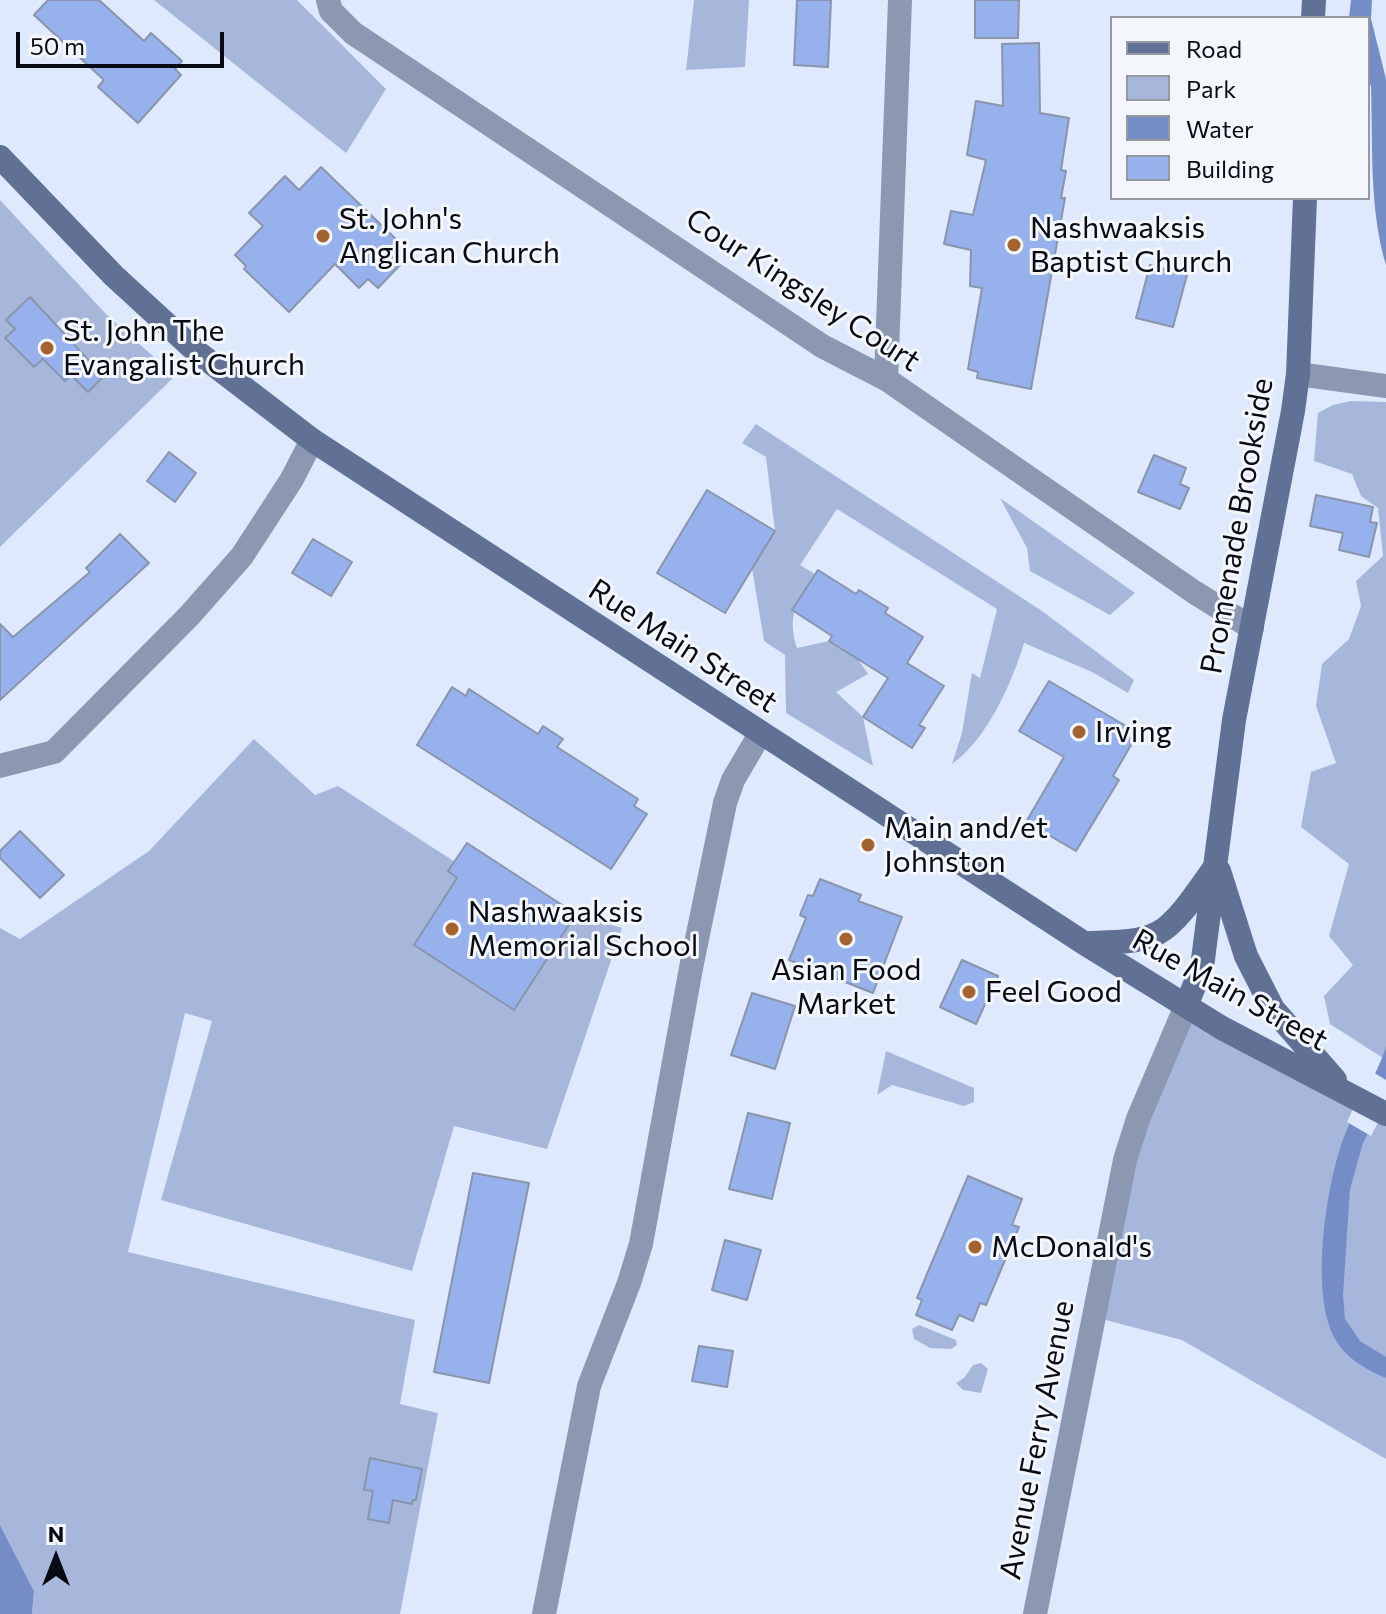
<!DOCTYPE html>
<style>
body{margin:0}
#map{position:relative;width:1386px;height:1614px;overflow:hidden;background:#dfe9fd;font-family:Commissioner,sans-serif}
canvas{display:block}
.legend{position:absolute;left:1110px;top:16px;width:260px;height:184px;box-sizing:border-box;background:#f3f6fb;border:2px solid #95989e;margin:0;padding:10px 14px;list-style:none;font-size:24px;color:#080b13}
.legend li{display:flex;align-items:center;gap:16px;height:40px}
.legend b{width:40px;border:2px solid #95989e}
.north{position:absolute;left:16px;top:1518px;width:80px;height:80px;-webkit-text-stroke:6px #f3f6fb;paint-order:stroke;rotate:0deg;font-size:22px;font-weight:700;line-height:32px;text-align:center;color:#080b13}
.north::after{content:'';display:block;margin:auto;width:28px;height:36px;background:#080b13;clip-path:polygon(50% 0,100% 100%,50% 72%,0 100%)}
.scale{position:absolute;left:16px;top:32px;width:208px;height:36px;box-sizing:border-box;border:4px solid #080b13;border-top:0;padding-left:10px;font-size:24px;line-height:28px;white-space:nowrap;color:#080b13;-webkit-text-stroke:6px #f3f6fb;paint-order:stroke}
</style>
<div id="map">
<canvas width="1386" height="1614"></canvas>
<ul class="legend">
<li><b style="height:10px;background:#617196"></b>Road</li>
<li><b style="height:22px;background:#a7b7db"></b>Park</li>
<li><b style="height:22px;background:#758dc7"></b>Water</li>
<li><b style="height:22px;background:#97b1ec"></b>Building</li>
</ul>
<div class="north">N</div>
<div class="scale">50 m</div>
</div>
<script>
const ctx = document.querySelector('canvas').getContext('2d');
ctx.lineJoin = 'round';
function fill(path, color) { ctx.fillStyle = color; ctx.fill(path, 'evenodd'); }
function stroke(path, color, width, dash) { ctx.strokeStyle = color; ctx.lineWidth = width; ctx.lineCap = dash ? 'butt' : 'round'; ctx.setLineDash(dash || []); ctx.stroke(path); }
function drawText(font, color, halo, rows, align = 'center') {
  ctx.font = font + ' Commissioner,sans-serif'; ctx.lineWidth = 6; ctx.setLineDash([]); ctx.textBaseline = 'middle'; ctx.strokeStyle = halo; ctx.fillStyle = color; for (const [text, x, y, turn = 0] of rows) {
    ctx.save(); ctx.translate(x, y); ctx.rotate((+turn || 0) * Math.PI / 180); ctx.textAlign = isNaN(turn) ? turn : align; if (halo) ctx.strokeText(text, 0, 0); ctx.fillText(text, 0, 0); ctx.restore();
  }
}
fill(new Path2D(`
 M154,0H297L386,89L346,153Z
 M694,0H749L745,67L686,70Z
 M0,200L106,314L175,376L0,547ZM30,297L56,324L64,317L73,326L66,334L89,358L88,392L71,375L65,381L43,359L33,367L6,338L15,329L6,319Z
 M1351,401L1386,402V1060L1330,1024L1324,996L1353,965L1329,936L1349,864L1301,827L1311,772L1336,763L1316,706L1322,664L1349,639L1361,606L1356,581L1383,556L1378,508L1361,496L1352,474L1314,461L1318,413L1333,405Z
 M756,424L1042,611L1134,680L1128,693L1092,672L1024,643C1012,683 987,739 952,764L962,733L972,673L980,678L997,609L837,509L800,565L815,574C798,602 786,613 797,648L829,641L858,659L868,674L836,692L863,717L873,766L786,713L785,655L764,641L752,568L775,531L766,457L742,443Z
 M1000,498L1135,593L1110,615L1030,571L1027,548Z
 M254,739L315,795L338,786L455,862L448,871L457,878L414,945L513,1010L576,914L622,928L547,1149L454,1126L412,1271L161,1200L212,1021L185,1013L128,1252L415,1320L400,1404L438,1413L400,1614H32L34,1591L0,1525V928L20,939L149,851Z
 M1186,1006L1386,1114V1459L1182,1340L1094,1317L1125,1160Z
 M886,1051L974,1088V1102L964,1106L892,1085L877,1095Z
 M919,1325L956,1340L957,1345L951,1349L930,1348L914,1339L912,1329Z
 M981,1363L988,1369L981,1393L963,1390L956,1383L964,1378L973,1365Z`), '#a7b7db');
fill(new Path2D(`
 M1351,0H1372L1371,19L1386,79V265C1369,209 1373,146 1371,87L1368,77V18H1349Z
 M1386,1047V1098L1363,1143L1350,1189L1343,1295L1345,1319L1360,1341L1386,1357V1378C1365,1369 1345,1358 1334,1337C1310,1291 1326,1184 1344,1137C1356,1106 1376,1078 1386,1047Z
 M0,1525L34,1591L32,1614H0Z`), '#758dc7');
fill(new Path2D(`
 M1371,1071L1386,1080V1107L1371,1136L1347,1122Z`), '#dfe9fd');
const building = new Path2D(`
 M48,0H99L144,41L151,33L182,61L175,69L181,75L138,123L98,87L104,80L34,15Z
 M797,0H831L828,67L794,65Z
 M975,0H1019L1018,38H975Z
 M1039,43L1040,113L1069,118L1061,170L1066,171L1061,198H1065L1031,389L977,378L978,372L968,369L982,288L970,286L971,250L944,244L951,211L973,215L986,160L967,155L976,101L1003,106L1002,44Z
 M321,167L402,245L392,255L401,264L378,288L368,279L359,288L335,264L289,312L244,269L246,266L235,255L263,226L249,213L285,176L299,190Z
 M1150,265L1187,275L1173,327L1136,318Z
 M30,297L104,376L88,392L71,375L65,381L43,359L34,367L5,338L15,329L6,320Z
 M169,452L196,473L175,502L147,481Z
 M1154,455L1186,468L1180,484L1189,488L1180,509L1138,492Z
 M707,490L775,531L725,613L657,573Z
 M1316,495L1373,507L1370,522L1377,523L1369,557L1339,550L1343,533L1310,526Z
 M120,534L149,563L0,700V624L13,637L90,572L86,568Z
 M313,539L352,562L331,596L292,573Z
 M818,570L856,594L859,590L888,608L885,613L923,637L907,663L944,686L919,725L925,728L912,748L863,717L888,678L829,641L832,636L792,610Z
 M1049,681L1138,733L1113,776L1119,780L1076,851L1026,822L1064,757L1019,731Z
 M452,687L466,696L469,689L538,734L543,726L563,739L557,747L638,799L634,806L647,814L611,869L417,745Z
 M20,831L64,875L40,898L0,858V851Z
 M467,843L576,914L514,1010L414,945L457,878L448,871Z
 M820,879L861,895L858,901L902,917L873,993L789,960L806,918L800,915L808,895L813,896Z
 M962,960L998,976L976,1024L940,1007Z
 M752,993L795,1006L775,1069L731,1055Z
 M748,1113L790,1123L772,1199L729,1189Z
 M473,1173L529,1183L489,1383L434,1372Z
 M968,1176L1022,1199L1012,1225L1019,1227L986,1305L980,1303L973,1321L959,1315L952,1330L916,1315L922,1300L917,1298Z
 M725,1240L761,1250L747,1300L712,1290Z
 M699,1346L733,1351L727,1387L692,1381Z
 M370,1458L422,1469L416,1500H413L412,1504L393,1500L389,1523L368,1519L373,1491L364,1490Z`);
fill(building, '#97b1ec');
stroke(building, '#8a95ac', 2);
stroke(new Path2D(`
 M328,0L331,11L353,33L822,346L886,379L1194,592L1252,628
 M1298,374L1386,386
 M886,379L900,0
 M0,766L54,752L189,616L242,556L292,479L312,440
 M544,1614L589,1386L629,1283L641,1244L691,968L725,803L733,780L760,734
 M1035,1614L1125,1160L1138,1119L1186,1006`), '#8c98b2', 24);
stroke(new Path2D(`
 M1313,18L1314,0
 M0,157L114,276L197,352L312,440L1084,943L1222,1028L1386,1114
 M1219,871L1246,956L1273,1009L1335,1080
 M1084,943C1108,942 1136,944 1158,933C1179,922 1201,886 1215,867
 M1186,1006L1202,967L1234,720L1293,411L1298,374L1305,198`), '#617196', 24);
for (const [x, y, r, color] of [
 [323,236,8,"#a4622f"],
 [1014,245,8,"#a4622f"],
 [47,348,8,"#a4622f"],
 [1079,732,8,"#a4622f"],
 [868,845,8,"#a4622f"],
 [452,929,8,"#a4622f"],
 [846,939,8,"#a4622f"],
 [969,992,8,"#a4622f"],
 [975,1247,8,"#a4622f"]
]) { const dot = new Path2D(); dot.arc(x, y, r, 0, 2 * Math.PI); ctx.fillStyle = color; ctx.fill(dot); stroke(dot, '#f3f6fb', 3); }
drawText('30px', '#080b13', '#f3f6fb', [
 ["St. John's",339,219],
 ["Anglican Church",339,253],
 ["Nashwaaksis",1030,228],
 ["Baptist Church",1030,262],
 ["St. John The",63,331],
 ["Evangalist Church",63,365],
 ["Irving",1095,732],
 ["Main and/et",884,828],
 ["Johnston",884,862],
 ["Nashwaaksis",468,912],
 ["Memorial School",468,946],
 ["Asian Food",846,970,"center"],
 ["Market",846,1004,"center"],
 ["Feel Good",985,992],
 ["McDonald's",991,1247]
], 'left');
drawText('30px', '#080b13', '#f3f6fb', [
 ["Cour Kingsley Court",803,290,33],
 ["Promenade Brookside",1237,526,-80],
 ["Rue Main Street",683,646,33],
 ["Rue Main Street",1230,990,29],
 ["Avenue Ferry Avenue",1037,1440,-79]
]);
</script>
